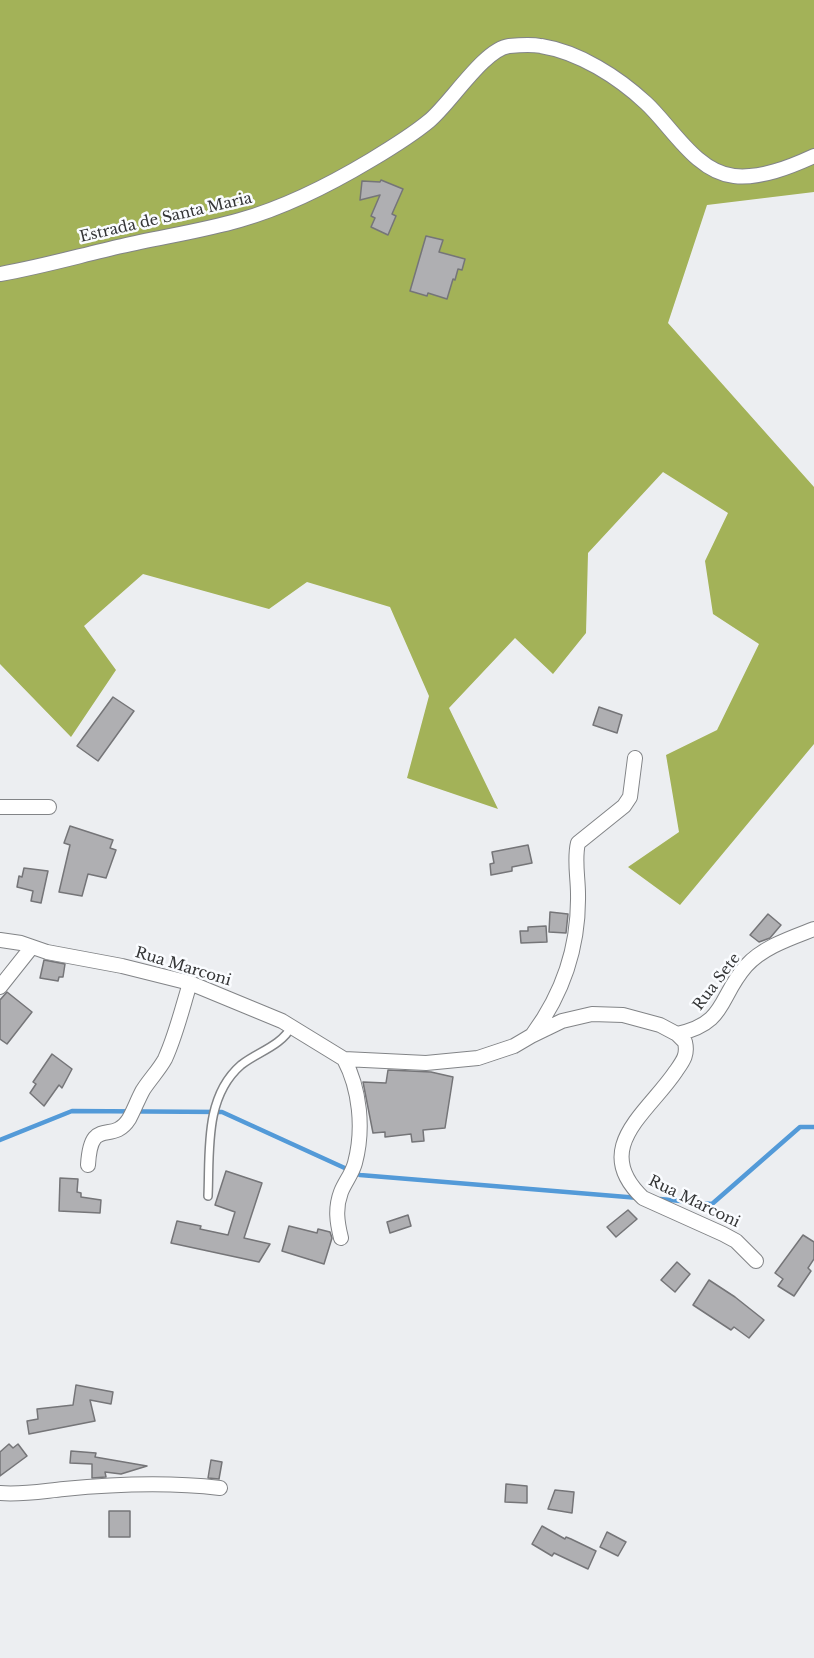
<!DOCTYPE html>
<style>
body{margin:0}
canvas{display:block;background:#eceef1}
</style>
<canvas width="814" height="1658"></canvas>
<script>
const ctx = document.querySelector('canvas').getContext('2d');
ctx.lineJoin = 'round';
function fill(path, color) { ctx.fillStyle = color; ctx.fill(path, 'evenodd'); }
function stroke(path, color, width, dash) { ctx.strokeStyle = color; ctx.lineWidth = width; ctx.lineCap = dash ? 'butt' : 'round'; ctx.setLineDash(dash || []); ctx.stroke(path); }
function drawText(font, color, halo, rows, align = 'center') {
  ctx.font = font + ' "Libre Baskerville",serif'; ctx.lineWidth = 5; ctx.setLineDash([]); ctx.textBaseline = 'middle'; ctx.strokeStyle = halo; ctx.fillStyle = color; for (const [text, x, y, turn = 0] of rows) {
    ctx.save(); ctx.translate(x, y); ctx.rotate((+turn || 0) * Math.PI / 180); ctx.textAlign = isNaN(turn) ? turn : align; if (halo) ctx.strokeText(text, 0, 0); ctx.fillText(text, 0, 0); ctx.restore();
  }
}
fill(new Path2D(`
 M0,0H814V192L707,205L668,323L814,487V744L680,905L628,867L679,832L666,755L717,730L759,644L713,614L705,561L728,513L663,472L588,553L586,633L553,674L515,638L449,708L498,809L407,778L429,696L390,607L307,582L269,609L143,574L84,626L116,670L71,737L0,664Z`), '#a3b258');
stroke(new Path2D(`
 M0,1140L72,1111L222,1112L360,1175L639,1198
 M660,1199L712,1204L800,1127H814`), '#539ad8', 4.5);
const building = new Path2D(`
 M381,180L403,189L392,214L396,216L388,235L371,227L375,218L371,216L380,195L360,200L362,181L380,182Z
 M426,236L443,240L439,252L465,259L462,270L458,269L455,280L453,279L447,299L428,293L427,296L410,291Z
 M113,697L134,711L98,761L77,746Z
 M599,707L622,715L617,733L593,725Z
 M70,826L113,840L110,848L116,850L106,878L88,874L82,896L59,892L70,845L64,843Z
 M528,845L532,863L512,867V871L491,875L490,864L494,863L492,852Z
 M24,868L48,871L41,903L31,901L33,891L17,887L19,876L22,877Z
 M550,912L568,914L566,933L549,932Z
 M768,914L781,925L770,938L759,942L750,935Z
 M546,926L547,942L521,943L520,931H528V927Z
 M44,960L65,964L63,977H59L58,981L40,978Z
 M7,992L32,1012L7,1044L0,1039V1000Z
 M52,1054L72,1069L62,1088L59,1085L44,1106L30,1093L36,1084L33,1082Z
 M388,1070L431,1072L453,1077L445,1128L423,1130L424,1141L412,1142L411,1134L385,1137V1132L373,1133L363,1082L386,1083Z
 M226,1171L262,1183L244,1238L270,1244L259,1262L171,1243L177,1221L201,1226L200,1229L228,1235L235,1212L215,1205Z
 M60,1178L78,1179L77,1192L81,1193V1197L101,1200L100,1213L59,1211Z
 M628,1210L637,1219L616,1237L607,1227Z
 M408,1215L411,1226L390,1233L387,1222Z
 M289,1226L317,1233L318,1229L330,1232L332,1238L324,1264L282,1251Z
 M803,1235L814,1242V1259L808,1268L811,1271L794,1296L778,1286L783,1279L775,1273Z
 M677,1262L690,1274L675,1292L661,1280Z
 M709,1280L735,1297L764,1320L749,1338L734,1327L731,1330L693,1305Z
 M76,1385L113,1392L111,1404L90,1400L95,1421L29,1434L27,1421L38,1419L37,1409L73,1405Z
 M9,1444L13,1448L18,1444L27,1456L0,1476V1452Z
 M71,1451L96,1453L95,1457L147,1466L121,1474L105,1472L106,1477L92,1478V1464L70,1463Z
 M211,1460L222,1462L219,1479L208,1478Z
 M506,1484L527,1486V1503L505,1502Z
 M555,1490L574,1492L572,1513L548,1509Z
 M109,1511H130V1537H109Z
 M542,1526L565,1539L566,1537L571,1539L596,1551L588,1569L554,1553L552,1556L532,1544Z
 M607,1532L626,1542L618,1556L600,1547Z`);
fill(building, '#afafb2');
stroke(building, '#757578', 1.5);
const service = new Path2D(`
 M208,1196C210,1152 204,1097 241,1065C259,1051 280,1047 292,1026`);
const minor = new Path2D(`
 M0,274C41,267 82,255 122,246C161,237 202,231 240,220C286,207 331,184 371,160C391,148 411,136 429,121C450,104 484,49 509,46C519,45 531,44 541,46C579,52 618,77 646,103C671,126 696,172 734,176C760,179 790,167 814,156
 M0,807H49
 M0,940L21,943L47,952L122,966L190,983L282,1021L344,1059L426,1063L478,1058L514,1046L531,1036L562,1021L592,1014L623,1015L660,1025L677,1034L685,1042C688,1055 683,1061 676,1071C648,1113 590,1148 643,1198L723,1234L736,1241L756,1261
 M0,987L31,948
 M533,1034C563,993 579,945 578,894C578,877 574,859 578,843L624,806L630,797L635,758
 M677,1034C727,1023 718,998 746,966C763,947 791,938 814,929
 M88,1165C91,1114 112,1146 129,1119C134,1110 138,1099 143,1090C150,1079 159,1070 165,1059C176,1035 182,1009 190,983
 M341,1238C337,1222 335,1208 341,1192C345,1182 352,1174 355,1163C364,1129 360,1089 344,1059
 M0,1493C21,1495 43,1491 64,1489C115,1484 169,1482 220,1488`);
stroke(service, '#828487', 10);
stroke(minor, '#828487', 16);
stroke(service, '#fff', 7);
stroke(minor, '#fff', 14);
drawText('15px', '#343536', '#fafcff', [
 ["Estrada de Santa Maria",166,218,-13],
 ["Rua Marconi",183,967,17],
 ["Rua Sete",717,982,-53],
 ["Rua Marconi",694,1202,26]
]);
</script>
